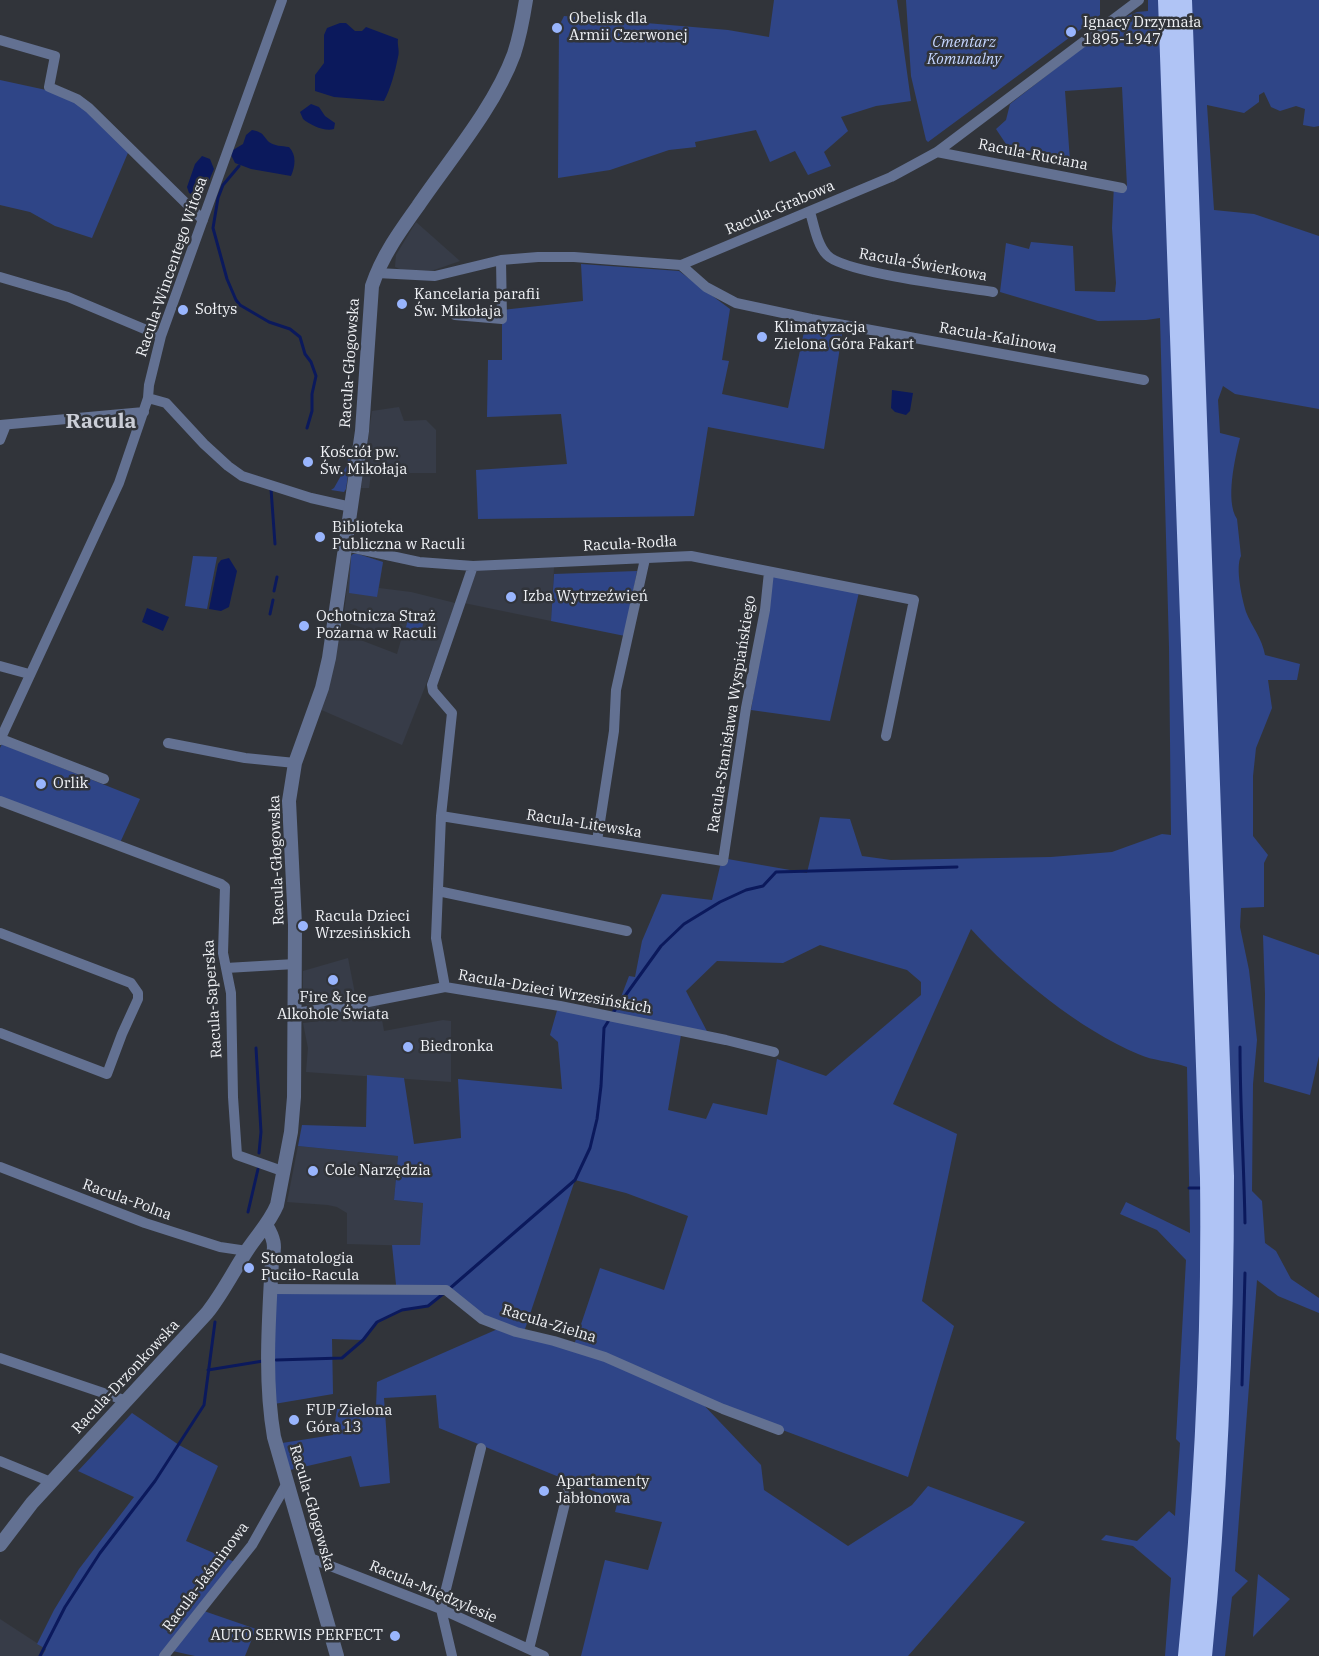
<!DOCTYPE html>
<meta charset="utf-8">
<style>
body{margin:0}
canvas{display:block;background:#31343a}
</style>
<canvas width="1319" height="1656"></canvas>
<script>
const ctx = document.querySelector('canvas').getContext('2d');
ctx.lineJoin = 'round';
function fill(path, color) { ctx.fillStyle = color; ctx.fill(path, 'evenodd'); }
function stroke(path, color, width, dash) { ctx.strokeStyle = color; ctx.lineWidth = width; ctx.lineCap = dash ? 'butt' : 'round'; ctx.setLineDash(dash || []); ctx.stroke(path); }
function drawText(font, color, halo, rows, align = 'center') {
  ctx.font = font + ' "IBM Plex Serif",serif'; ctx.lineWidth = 5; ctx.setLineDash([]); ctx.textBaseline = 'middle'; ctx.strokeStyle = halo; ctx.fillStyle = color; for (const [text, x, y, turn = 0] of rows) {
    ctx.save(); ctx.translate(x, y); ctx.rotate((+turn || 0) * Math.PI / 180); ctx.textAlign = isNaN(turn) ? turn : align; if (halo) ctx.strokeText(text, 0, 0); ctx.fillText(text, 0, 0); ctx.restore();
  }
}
fill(new Path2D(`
 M416,222L460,261L434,270H402L395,267L396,255Z
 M399,407L404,421L426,420L436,430V473H371L369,488H361L372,411Z
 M353,554H358L383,562L379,588L411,592L455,603L438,654L402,745L317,708L337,631L397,654L401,640L395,638L402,613L387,611L386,619L393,620L387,637L343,621L351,556Z
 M554,567L551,621L464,603L477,570Z
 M348,958L356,999L325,1005H307L303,1001V971Z
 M379,1003L384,1031L443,1020L451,1021V1082L306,1072L308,1048L303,1023L319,1021L318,1013Z
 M298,1146L398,1156L394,1200L423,1203L420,1246L347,1244V1213L337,1207L328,1205L287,1202Z
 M0,1619L46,1649L42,1656H0Z`), '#373c48');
fill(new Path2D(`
 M774,0H897L911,101L876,106L841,117L848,131L824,152L831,166L808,175L795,151L770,162L756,130L695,142L696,147L669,150L610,170L558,178L559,26L564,16L728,30L769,37Z
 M906,0H1100V15L928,142L926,140L911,76Z
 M1148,0H1319V126L1314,127L1303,125L1305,109L1296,106L1280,111L1271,107L1264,92L1259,95V102L1244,113L1207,105L1214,210L1254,214L1319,236V409L1235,394L1223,386L1218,400L1220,433L1240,438C1235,458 1225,501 1237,519L1241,556C1235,567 1242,599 1246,612C1252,627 1262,638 1265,655L1300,664L1297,680H1268L1272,708L1256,748L1253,776V836L1268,855L1264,863V907L1241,908L1240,927L1249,970L1257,1040L1253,1084L1252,1191L1262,1201L1265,1243L1276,1251L1291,1279L1319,1298V1313L1278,1296L1257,1280L1235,1571L1248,1581L1232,1597L1225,1656H1165L1171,1578L1133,1546L1101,1540L1106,1535L1137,1541L1169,1511L1175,1516L1180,1443L1176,1439L1186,1260L1157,1230L1120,1214L1126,1202L1190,1233L1187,1067C1171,1061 1153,1061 1138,1054C1082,1031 1011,974 971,929L893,1104L957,1134L922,1301L954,1326L908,1477L697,1398L761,1465L764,1490L848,1546L912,1505L928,1486L1025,1522L908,1656H581L605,1560L648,1570L662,1522L615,1512L618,1501L439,1428L436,1395L384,1398L390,1483L360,1487L351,1456L290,1470L282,1443L333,1435L337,1409L376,1407L377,1382L500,1328L447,1292L428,1306L402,1310L377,1322L363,1340L332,1339L333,1394L274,1404L272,1376L276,1293L397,1294L392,1245H420L423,1203L394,1200L398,1156L298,1146L302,1125L366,1127L367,1075L404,1078L414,1144L461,1138L458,1079L562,1089L558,1042L550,1035L558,1007L610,1018L618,1005L629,976L635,977L642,941L662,894L712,900L722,858L807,873L820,817L850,819L862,856L891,860L1051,857L1112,852L1162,834L1171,835L1169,647L1160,318L1146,320L1098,321L1000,292L1006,243L1029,249L1031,242L1073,246L1075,291L1115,292L1116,283L1112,228L1114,184L1127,186L1122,87L1065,91L1070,161L1008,147L996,129L1006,120L1010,104L1118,20L1137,12L1148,11ZM820,945L907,970L921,982V995L826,1076L777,1059L767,1115L713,1103L706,1119L668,1110L681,1035L711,1039L686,991L717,961L783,963ZM575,1180L626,1193L688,1216L664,1290L600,1268L573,1348L523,1335Z
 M0,80L60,93L84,102L130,148L92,238L55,226L30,212L0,205Z
 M581,264L679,271L730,309L722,360L729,361L722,394L788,408L806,322L843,328L824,449L708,427L694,516L478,519L476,470L567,464L561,414L487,417L488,360H502V310L583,301Z
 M350,447L352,448L346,489L344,492L331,490L334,488L347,465Z
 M353,554H358L383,562L377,597L349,593L351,556Z
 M193,556L217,557L207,609L185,606Z
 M637,571L625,636L551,621L554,574Z
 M772,576L859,592L830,721L751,710Z
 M410,614L425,618L419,638L404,633Z
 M2,744L140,799L119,845L0,798V748Z
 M1263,935L1319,955V1056L1310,1095L1264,1082L1265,994Z
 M132,1413L179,1445L218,1466L186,1541L237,1563L201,1610L256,1629L245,1656H195L168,1650L163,1656H42L46,1649L37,1644L54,1610L79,1569L134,1497L78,1471Z
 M1258,1574L1290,1599L1253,1637Z`), '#2f4587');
fill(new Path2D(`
 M340,23H346L355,31H362L366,27L398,39C397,45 400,51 398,57C395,72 391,88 384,101L334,97L315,91V75L324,63V35L327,28Z
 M311,104L319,107L325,116L335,123L334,129C325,132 310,125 303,119L300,112Z
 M252,130C265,133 262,135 269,142C274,146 282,146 289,147C297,155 295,167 291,176L251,169L235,163L231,155L233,150L243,144L246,135Z
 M202,156L210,159L214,169L204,192L194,196L189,193L187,187L195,164Z
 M892,390L913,393L910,411L906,415L895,412L891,408Z
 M229,558L237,571L229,607L221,611L209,609L218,564L221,560Z
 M147,608L169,617L163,631L142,622Z`), '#0b195c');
stroke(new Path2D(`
 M239,166L223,185L218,198L213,228L227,279L236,300L240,305L269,322L290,329L300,337L305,354L311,362L316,376L312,394V411L307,428
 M271,489L275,544
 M274,591L277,577
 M270,614L273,600
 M612,1014L661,946L684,924L720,902L746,890L763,886L776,872L957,867
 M1240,1047C1240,1106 1244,1164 1245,1223
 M256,1048L261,1132L259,1153
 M1189,1188H1202
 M248,1212L258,1169
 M448,1290L575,1180L590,1148L597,1119L601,1086L604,1028L609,1020
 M276,1360L342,1358L363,1340L377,1322L402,1310L428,1306L443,1294
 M208,1370L263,1361
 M1242,1385L1245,1273
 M40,1656L65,1607L100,1553L155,1481L204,1405L215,1322`), '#0b195c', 3);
stroke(new Path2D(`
 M0,40L55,56L49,87L77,99L89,108L203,220
 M937,152L1122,188
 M810,212C814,225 817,245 827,255C843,273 963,287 993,292
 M681,265L706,287L736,303L811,319L1144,380
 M377,273L435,276L501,260L538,257H574L681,265L891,177L937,152L1139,0
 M0,277L68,297L161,336
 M455,315L502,319L501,260
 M148,398L166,403L204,444L228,466L242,476L311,498L351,507
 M0,425L144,412
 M0,440L6,425
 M345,546L419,562L473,566L691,556L914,600L886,736
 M0,666L29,674
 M1,739L104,779
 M0,740L119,483L148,398L149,385L161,336L282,0
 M168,743L245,758L295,763
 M0,801L221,884L225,887L223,953L231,993L233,1097L237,1155L285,1172
 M441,816L723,861L746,708L765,610L769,572
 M597,841L614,731L616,690L645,559
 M438,891L627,931
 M0,933L131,983L138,993V999L122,1034L107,1074L0,1033
 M226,968L295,964
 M445,987L436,938L441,816L452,713L433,691L432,685L473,566
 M295,1013L358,1004L445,987L560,1006L726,1040L774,1052
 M0,1167L145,1223L220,1247L247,1251
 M270,1289L446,1290L482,1319L516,1332L554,1341L605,1357L723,1409L779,1430
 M0,1358L127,1401
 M0,1461L51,1482
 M310,1558L441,1609L544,1656
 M529,1649L570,1483
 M164,1656L252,1545L287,1483
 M452,1656L441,1609L481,1448`), '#637192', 10);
stroke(new Path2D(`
 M266,1225C274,1238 276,1246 272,1260C269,1319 264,1379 274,1437L337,1656
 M0,1545L32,1503L207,1313C223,1293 234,1270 248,1249C258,1234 270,1222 277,1205L291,1132L294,1097L295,925L289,801L295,763L322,688L329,658L362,431L372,286C382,256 400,231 418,206C450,159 494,108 514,54C520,36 523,19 526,0`), '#637192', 14);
stroke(new Path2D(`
 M1167,0L1209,1178C1211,1338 1203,1497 1187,1656
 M1183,0L1225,1176C1225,1337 1219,1496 1203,1656`), '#b0c4f5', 18);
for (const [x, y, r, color] of [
 [557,28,6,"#99b5fd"],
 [1071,32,6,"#99b5fd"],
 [402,304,6,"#99b5fd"],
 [183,310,6,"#99b5fd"],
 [762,337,6,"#99b5fd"],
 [308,462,6,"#99b5fd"],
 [320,537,6,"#99b5fd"],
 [511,597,6,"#99b5fd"],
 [304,626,6,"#99b5fd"],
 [41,784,6,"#99b5fd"],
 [303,926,6,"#99b5fd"],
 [333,980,6,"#99b5fd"],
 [408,1047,6,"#99b5fd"],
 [313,1171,6,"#99b5fd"],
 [249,1268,6,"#99b5fd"],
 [294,1420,6,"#99b5fd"],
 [544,1491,6,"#99b5fd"],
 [395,1636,6,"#99b5fd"]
]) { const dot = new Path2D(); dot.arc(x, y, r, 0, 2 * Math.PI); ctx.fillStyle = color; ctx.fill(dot); stroke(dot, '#31343a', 2); }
drawText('15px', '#f0f2f6', '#31343a', [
 ["Obelisk dla",569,19],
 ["Armii Czerwonej",569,36],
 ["Ignacy Drzymała",1083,23],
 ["1895-1947",1083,40],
 ["Kancelaria parafii",414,295],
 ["Św. Mikołaja",414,312],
 ["Sołtys",195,310],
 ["Klimatyzacja",774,328],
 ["Zielona Góra Fakart",774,345],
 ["Kościół pw.",320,453],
 ["Św. Mikołaja",320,470],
 ["Biblioteka",332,528],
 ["Publiczna w Raculi",332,545],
 ["Izba Wytrzeźwień",523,597],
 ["Ochotnicza Straż",316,617],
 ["Pożarna w Raculi",316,634],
 ["Orlik",53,784],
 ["Racula Dzieci",315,917],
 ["Wrzesińskich",315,934],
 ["Fire & Ice",333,998,"center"],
 ["Alkohole Świata",333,1015,"center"],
 ["Biedronka",420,1047],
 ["Cole Narzędzia",325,1171],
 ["Stomatologia",261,1259],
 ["Puciło-Racula",261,1276],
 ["FUP Zielona",306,1411],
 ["Góra 13",306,1428],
 ["Apartamenty",556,1482],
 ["Jabłonowa",556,1499],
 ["AUTO SERWIS PERFECT",383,1636,"right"]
], 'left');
drawText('italic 15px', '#c5d6ff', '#31343a', [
 ["Cmentarz",964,43],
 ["Komunalny",964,60]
]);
drawText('15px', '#f0f2f6', '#31343a', [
 ["Racula-Ruciana",1033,155,11],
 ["Racula-Grabowa",780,208,-23],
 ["Racula-Świerkowa",923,265,10],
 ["Racula-Wincentego Witosa",172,267,-71],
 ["Racula-Kalinowa",998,338,10],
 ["Racula-Głogowska",350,363,-86],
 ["Racula-Rodła",630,544,-3],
 ["Racula-Stanisława Wyspiańskiego",732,714,-81],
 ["Racula-Litewska",584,824,9],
 ["Racula-Głogowska",277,860,-92],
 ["Racula-Dzieci Wrzesińskich",555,992,10],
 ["Racula-Saperska",213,999,-94],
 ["Racula-Polna",127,1200,20],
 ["Racula-Zielna",549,1324,17],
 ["Racula-Drzonkowska",126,1377,-47],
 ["Racula-Głogowska",312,1508,74],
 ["Racula-Jaśminowa",206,1577,-53],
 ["Racula-Międzylesie",433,1592,23]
]);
drawText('bold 21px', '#cbced7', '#31343a', [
 ["Racula",101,422]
]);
</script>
